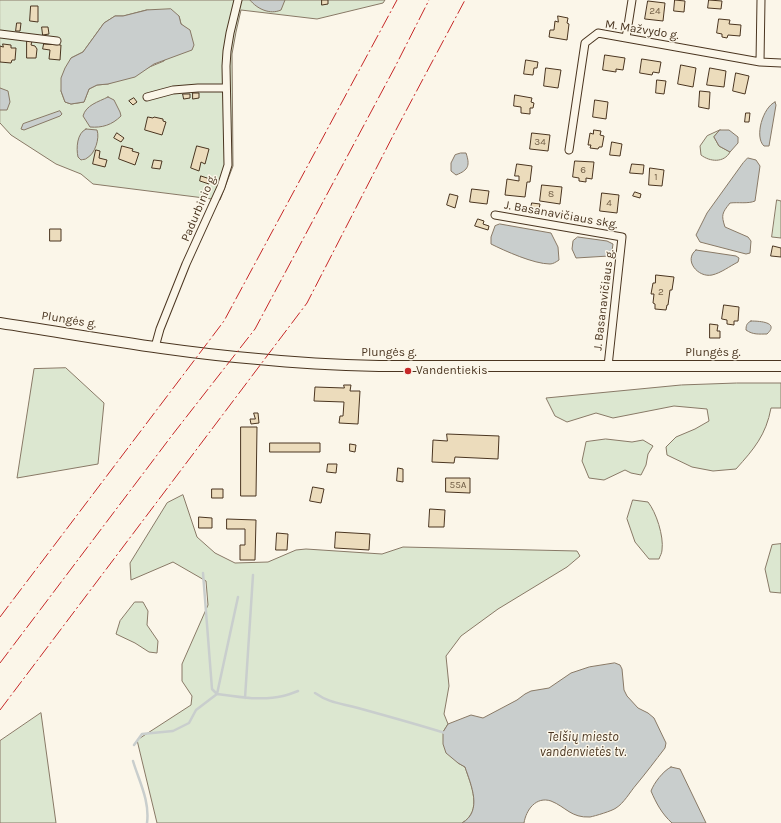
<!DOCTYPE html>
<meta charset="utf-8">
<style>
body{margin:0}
canvas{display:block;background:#fbf6e9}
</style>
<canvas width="781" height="823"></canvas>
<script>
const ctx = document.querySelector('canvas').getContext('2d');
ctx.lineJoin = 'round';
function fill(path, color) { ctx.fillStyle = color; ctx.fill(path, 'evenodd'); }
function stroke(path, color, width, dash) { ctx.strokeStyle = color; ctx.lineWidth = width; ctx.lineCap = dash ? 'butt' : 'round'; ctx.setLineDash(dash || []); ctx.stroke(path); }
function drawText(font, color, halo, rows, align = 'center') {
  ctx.font = font + ' Karla,sans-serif'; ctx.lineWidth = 3; ctx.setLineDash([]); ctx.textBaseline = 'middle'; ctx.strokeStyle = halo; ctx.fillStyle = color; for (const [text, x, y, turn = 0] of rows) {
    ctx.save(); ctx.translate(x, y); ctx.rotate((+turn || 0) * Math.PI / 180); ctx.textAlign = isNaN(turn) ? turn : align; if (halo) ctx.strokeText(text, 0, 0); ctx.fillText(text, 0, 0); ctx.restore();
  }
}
const green = new Path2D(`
 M0,0H385L383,3L317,19L241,10L236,32L232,54L233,166L220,200L93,184L81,174L56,164L11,135L0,123ZM147,10L179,16L181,24L190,31L164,61L108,84L97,85L89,89L84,102L71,104L65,102L61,91L71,58L83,52L104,23L115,16H123Z
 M720,130L714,137L719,146L730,152C724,163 710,162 701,155L700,146L707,136Z
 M777,200L781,201V238L772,237Z
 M66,368L104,403L98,464L17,478L34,369Z
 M737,383H781V408H771C766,435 754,449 736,469L713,471L692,467L667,455L666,447L676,437L695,429L709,421L707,409L674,406L613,418L596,413L567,422L555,416L546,398L681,385Z
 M606,439L632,442L643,440L653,446L648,454L646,465L641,475L631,473L625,470L604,480L589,478L582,461L586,442Z
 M183,495L197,537L215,553L235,563L268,562L296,550L306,549L382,554L403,547L577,551L580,556L567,567L498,609L461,636L446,656L449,686L444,714L448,724L443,732L458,763L465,767C471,785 483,811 462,823H157L137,740L191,705L192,696L182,681V664L208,605L206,581L173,562L131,580L130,563L167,503Z
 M633,500L648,502C656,512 664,536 662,550C662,553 660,556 659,559H649L635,542L627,519Z
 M781,544V593L770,592L765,569L772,545Z
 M135,602H143L148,611L147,625L158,641L157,653L149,652L135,643L116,634L120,621Z
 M41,713L56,823H0V741Z`);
fill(green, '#dce7d0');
stroke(green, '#887966', 1);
const water = new Path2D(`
 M250,0H285L281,10C270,15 257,9 250,0Z
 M171,9L179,16L181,24L190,30L194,45L192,50L154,64L135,77L108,84L97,85L89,89L84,102L71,104L65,102L61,91V78L65,68L71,58L83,52L104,23L115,16H123L147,10Z
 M0,88L8,91L10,102L7,110H0Z
 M108,97L114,100L120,112L121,116C112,125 102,128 90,127L83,116C86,105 98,102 108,97Z
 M775,102L776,105L769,146H764C754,137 763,107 775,102Z
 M60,111L62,114L60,116L24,130L21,129L23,124Z
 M86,129L97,130C100,138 95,154 87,158C85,160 83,159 81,160L78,157C76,148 77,133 86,129Z
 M720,130H729L738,137V143L730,152L719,146L714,137Z
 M461,153H466C470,165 469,170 456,175L451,171V163L455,155Z
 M748,158L756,160L760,166L755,201C748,204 738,202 730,203C722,213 721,215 725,227L748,237L751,241L750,253L746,254L700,242L696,235L707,213L743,163Z
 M500,224L551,233L558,247L559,260C556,262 553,264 550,264C534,264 505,251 491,244V237L495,226Z
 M578,237L607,241L613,244L612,251L609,256L576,258L572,249L573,241Z
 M696,250L736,256L739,258L738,262C730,266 721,273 712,275C698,278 683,260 696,250Z
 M751,321C759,321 780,322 767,334C759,334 753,335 746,330C746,325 747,323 751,321Z
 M615,663L620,665L622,669L624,690L627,696L638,708L648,713L654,718L666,743L665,748C655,761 646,773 636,785C630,792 624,803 616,808C612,811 595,816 590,817C571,818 566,807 551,801C536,796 526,810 524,823H462C483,811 471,785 465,767L458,763L446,753L443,744V732L448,724L471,715L483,718L517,700L525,694L531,691L549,688L571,673L589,667Z
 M671,767L680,769L706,823H672C662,814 656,803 651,791C654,783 663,771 671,767Z`);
fill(water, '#c9cecd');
stroke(water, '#887966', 1);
stroke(new Path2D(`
 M203,573L212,689L217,694L238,597
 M315,693C331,704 341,703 358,708C387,716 416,724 445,733
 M245,698L253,575
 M134,745L142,734L173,731L189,723L196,710L217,694C238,697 262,701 283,696C288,695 293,693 298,691
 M133,761C139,781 150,801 147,823`), '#c9cecd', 2.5);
const building = new Path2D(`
 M322,0H328V4L322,5Z
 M675,0L685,1L684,12L674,11Z
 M709,0L722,1L721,9L708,8Z
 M648,1L665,3L663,21L645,19Z
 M31,6H38V22L30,21Z
 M558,16L568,18L567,23L569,24L567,40L549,37L550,30H554L555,21L558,22Z
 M719,19L730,20L729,24L741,25L740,36L728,35L727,38L722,37V34L717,33Z
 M17,23H21L20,31H16Z
 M42,27H48L49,34L43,35Z
 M27,41H32L31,45L35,46L37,49L36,58H27Z
 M3,44L11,45V48H16L15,60H12L11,63L0,62V46L3,47Z
 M44,44L61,45L60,60L49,59L50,50L43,49Z
 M605,55L625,58L623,70L616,69V72L603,70Z
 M642,59L661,62L659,73L653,72L652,75L640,73Z
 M526,60L538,62L537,68H534L533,75L524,74Z
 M681,65L696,68L693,87L678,84Z
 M546,68L561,70L558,88L544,86Z
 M710,68L726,71L724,87L707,85Z
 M736,73L749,76L745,94L733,91Z
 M657,80L666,81L664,94L656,93Z
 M700,91L710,92L709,109L699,107Z
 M193,93H199V98L193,99Z
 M183,94H190V98L184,99Z
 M515,95L532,98L531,102L534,103L533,108H530V114L521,113V107L514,106Z
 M134,98L137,102L133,105L129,101Z
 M595,100L608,102L606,119L593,117Z
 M746,113H750L749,122H745Z
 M148,117L153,118L154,117L163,119V121L166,122L162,135L145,130Z
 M594,130L601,131L600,135L604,136L602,147H599L598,149L590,148L591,145H588L590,133L593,134Z
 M117,133L124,138L121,142L114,138Z
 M532,133L550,135L548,151L530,149Z
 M612,142L622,144L620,156L610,155Z
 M122,146L133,149L132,151L139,153L135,165L119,159Z
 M197,146L209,149L205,164L201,162L199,171L191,168Z
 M96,150L100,151L99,158L107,160L105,167L93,164Z
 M154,160L162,161L160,169L152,168Z
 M575,161L594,162L592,179L586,178V182L579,181V178L573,177Z
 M517,164L532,166L530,182H527L525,197L505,195L507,179L519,181V176H515Z
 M632,164L644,165L643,174L630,173Z
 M650,168L664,170L662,186L649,185Z
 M201,176L210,179L209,184L200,181Z
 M542,185L562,187L560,204L540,201Z
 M472,189L489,191L487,204L470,202Z
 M635,192L641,194L640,198L633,196Z
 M602,193L619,195L617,213L600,211Z
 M450,194L458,196L455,208L447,205Z
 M532,203L540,204L538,214L530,213Z
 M478,219L484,221L483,224L489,226L488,230L475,226Z
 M50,229H61V241H50Z
 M773,246L781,248V257L771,256Z
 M656,275L674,277L672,290H670L668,305H667L666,310L655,309V304L653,303L654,294H651L653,283H655Z
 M724,305L739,307L738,321H734V325L727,324V320L722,319Z
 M710,324L718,325L717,331H720V338H710Z
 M344,385H351L350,391H360L358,424L339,423L340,416H343L344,402L314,401L315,387L344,388Z
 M254,413H258L259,423L251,424L250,419H255Z
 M241,427H257L256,496H241Z
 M447,434L499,436L498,459L455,457L454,463L432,462L433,440L447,441Z
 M270,443H320V452H270Z
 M350,444L356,445L355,452L350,451Z
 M328,464H337L336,473L327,472Z
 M398,468L403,469V482L397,481Z
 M446,478H470V493L446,492Z
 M313,487L324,489L321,503L310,501Z
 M212,489H223V498H212Z
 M430,509L445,510L444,527H429Z
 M199,517L212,518V528H199Z
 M227,519L256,520L255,560H240V545H245V529H227Z
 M336,532L370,534L369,550L335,548Z
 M277,533L288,534L287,550H276Z`);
fill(building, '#ecdcbc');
stroke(building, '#4a3520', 1);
const minor = new Path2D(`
 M0,34L57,41
 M626,38L632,0
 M760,62L761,0
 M147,97L173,90L198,88H226
 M569,150L585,43L598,33L760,62L781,63
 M495,215L622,237L608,366
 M155,347L160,329L186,264L221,187L228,165L226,66L227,51L230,33L238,0`);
const secondary = new Path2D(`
 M0,323C86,336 171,352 258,359C298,363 338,365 379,366H781`);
stroke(minor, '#4a3520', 9);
stroke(secondary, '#4a3520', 12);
stroke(minor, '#fbf6e9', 7);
stroke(secondary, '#fbf6e9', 10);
stroke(new Path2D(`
 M0,617L224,321L397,0
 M0,663L173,434L255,329L395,67L429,0
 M0,710L307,303L398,126L465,0`), '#c62828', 1, [14, 3, 2, 3]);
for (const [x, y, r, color] of [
 [408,371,4,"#c62828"]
]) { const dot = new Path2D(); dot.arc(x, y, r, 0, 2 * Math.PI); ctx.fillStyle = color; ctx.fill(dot); stroke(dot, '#fbf6e9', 1.5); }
drawText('10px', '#725f47', null, [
 ["24",655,11],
 ["34",540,142],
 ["6",583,170],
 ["1",656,177],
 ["8",551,194],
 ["4",609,203],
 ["2",661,292],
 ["55A",458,485]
]);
drawText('12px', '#4a3520', '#fbf6e9', [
 ["M. Mažvydo g.",642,30,9],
 ["Padurbinio g.",199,208,-67],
 ["J. Basanavičiaus skg.",561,215,10],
 ["J. Basanavičiaus g.",604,300,-83],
 ["Plungės g.",69,320,9],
 ["Plungės g.",389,353],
 ["Plungės g.",713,353]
]);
drawText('12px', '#4a3520', '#fbf6e9', [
 ["Vandentiekis",416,371]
], 'left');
drawText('italic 13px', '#4a3520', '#fbf6e9', [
 ["Telšių miesto",583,737],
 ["vandenvietės tv.",583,752]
]);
</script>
